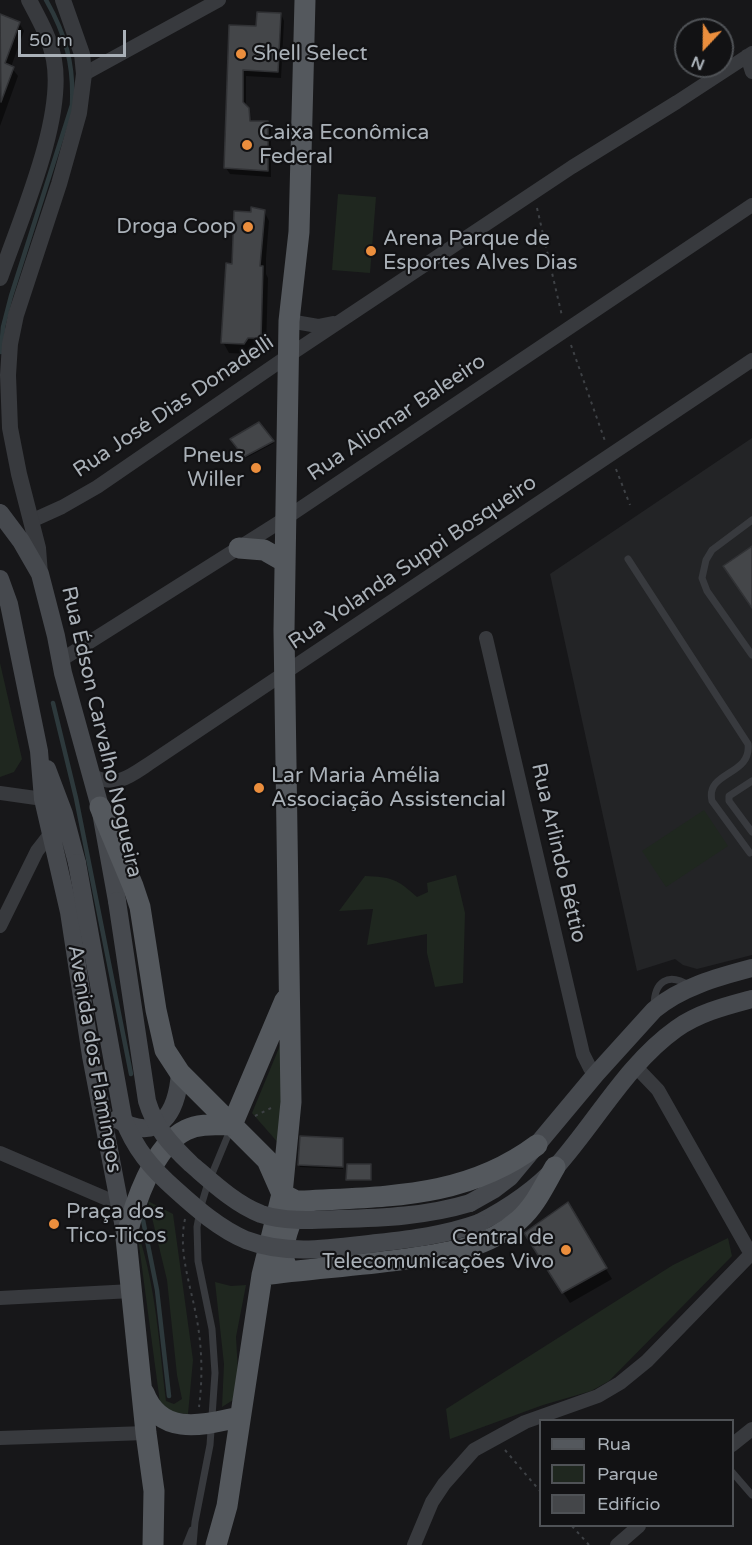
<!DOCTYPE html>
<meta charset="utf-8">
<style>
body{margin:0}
#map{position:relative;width:752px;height:1545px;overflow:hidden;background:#171719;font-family:"Varela Round",sans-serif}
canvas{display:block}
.legend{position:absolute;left:539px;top:1419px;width:195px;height:108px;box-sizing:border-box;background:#121214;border:2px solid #4f5256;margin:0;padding:8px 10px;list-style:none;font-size:18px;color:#aab1b8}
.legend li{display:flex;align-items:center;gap:12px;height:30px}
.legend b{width:30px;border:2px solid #4f5256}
.north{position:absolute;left:674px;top:18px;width:60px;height:60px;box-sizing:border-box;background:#121214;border:2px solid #4f5256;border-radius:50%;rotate:202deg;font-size:16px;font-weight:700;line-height:24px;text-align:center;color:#aab1b8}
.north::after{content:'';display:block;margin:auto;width:21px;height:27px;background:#eb8e3d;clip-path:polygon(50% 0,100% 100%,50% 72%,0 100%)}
.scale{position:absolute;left:18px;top:30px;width:108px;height:27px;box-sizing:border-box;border:3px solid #aab1b8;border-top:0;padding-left:8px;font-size:18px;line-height:21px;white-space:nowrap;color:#aab1b8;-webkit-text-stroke:4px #121214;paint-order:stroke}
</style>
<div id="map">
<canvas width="752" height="1545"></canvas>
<ul class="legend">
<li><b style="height:8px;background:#54585d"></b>Rua</li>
<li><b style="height:16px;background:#1f271f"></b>Parque</li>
<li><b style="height:16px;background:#444649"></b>Edifício</li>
</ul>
<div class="north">N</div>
<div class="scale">50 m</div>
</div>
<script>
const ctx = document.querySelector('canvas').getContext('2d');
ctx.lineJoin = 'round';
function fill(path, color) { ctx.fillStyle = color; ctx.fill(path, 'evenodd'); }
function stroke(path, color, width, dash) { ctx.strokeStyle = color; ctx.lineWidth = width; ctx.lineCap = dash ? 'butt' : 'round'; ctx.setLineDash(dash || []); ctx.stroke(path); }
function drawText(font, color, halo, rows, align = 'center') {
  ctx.font = font + ' "Varela Round",sans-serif'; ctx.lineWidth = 4.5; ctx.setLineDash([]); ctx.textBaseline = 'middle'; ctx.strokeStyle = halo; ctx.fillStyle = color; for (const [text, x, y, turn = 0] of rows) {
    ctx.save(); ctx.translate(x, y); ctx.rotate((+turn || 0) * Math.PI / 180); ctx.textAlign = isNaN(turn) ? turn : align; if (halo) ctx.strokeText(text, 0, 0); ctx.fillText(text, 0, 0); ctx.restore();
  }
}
fill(new Path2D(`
 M752,438V955L697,969L683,965L675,959L637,971L550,574Z`), '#232426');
fill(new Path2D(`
 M338,194L376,197L370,273L332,270Z
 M0,663L22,759L14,772L0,777Z
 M704,810L728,846L666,887L642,851Z
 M456,875L465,913L463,983L435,987L427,953V934L367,945L373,909L339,911L365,876C392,877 397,879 417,897L428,892L427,883Z
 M286,1031L280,1145L252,1113Z
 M148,1201L173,1214L193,1360L188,1414L165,1412L160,1403L137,1230C156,1285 159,1344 166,1401L174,1404L182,1399L177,1375L167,1280Z
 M728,1238L732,1256L609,1381L591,1391L543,1405L450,1439L446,1409L673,1265Z
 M215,1282L231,1286L246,1285L236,1337L238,1372L233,1400L222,1407L224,1364Z`), '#1f271f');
fill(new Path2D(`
 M281,14L284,21L281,78L246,76V107L249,129L252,128L251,114L252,123H267L271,129V177L230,174L226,168L231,26L257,27Z
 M0,16L19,23L24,31L11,67L18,76L0,126Z
 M264,211L269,221L266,258V274L268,278L266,348H254L250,354L229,353L223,342L234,265L252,214Z
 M259,424L274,443L246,458L232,440Z
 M342,1139L343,1169L300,1167L299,1165Z
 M370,1166L371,1181H349L348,1179Z
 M567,1205L612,1279L570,1303L532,1244Z`), '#0007');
stroke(new Path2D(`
 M1,352L3,327L11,296L72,105C74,65 66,35 46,0
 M53,703L76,798L131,1074
 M143,1220L157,1290L169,1396`), '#2d393c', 4.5);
const building = new Path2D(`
 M257,12L281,13L278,72L243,70V102L249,108L250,121H268V171L224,168L229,25L256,26Z
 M0,14L20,22L5,63L14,67L1,102Z
 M251,207L265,210L260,266H263L261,338H248L244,344L221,343L226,263L232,264L234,211L251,212Z
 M259,422L274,441L244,457L230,439Z
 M752,546V608L723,566Z
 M300,1136L343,1138V1167L298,1165Z
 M347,1164H371V1180H346Z
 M568,1202L607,1268L562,1293L524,1233Z`);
fill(building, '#444649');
stroke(building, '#313235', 1.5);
stroke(new Path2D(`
 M537,208L562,316
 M571,345L605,441
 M616,469L630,505
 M255,1116L271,1108
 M185,1219C178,1251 190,1283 196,1315C202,1344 203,1377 199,1407
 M505,1450L540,1491
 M572,1526L589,1545`), '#3e4145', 2, [3, 4.5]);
stroke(new Path2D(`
 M752,520L712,550L706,560L702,578L707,591L752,655
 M628,559L748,744C752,776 705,771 712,801L750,853
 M752,781L729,796V801L752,832
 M654,1007C654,981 668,972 690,986
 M732,1472L752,1495
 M186,1545L192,1530
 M193,1545L195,1522L210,1445L215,1373L212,1329L198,1261L197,1227L201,1206L207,1186L231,1128`), '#383a3e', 7);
stroke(new Path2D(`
 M747,56L752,72
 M84,74L219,0
 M289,321L318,326L333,323
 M31,521L62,507L97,487L288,356L572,167L677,102L752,53
 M486,638L583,1054L590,1068L596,1074
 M61,660L286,518L752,205
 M92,776C119,788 130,776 153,761L752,360
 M0,793L43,799
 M0,926L37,851L51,833
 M636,1067L658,1090L752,1256
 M0,1153L119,1204
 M0,1298L132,1291
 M0,1438L146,1433
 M732,1445L752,1429
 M414,1545L432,1502L444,1484L474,1450L525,1422L598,1396L620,1383L647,1361L752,1253
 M617,1545L639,1526`), '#383a3e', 14);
stroke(new Path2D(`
 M0,278C20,220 65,119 54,60C50,38 39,19 29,0
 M40,574L38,548L19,474L10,428L8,375L10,344L16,315L59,184L79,113L84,74L82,54L63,0`), '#383a3e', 16);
stroke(new Path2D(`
 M0,513L21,541L40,574L56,636L63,673L100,807L117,901
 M0,579L9,604L39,751L43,799L69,912L91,1056L126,1238
 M47,769L64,814L77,863
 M117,1119C159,1145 177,1112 180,1073
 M470,1203L493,1190L510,1177L596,1074L654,1010C681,987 718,977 752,968
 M479,1223C508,1208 534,1191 556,1167C596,1122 627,1064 676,1029C698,1013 726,1006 752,999`), '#46494e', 18);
stroke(new Path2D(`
 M239,548L264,550L285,562
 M100,807L133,886L140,907L156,1010L165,1050L180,1073L267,1160L282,1194L296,1201H305C389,1196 466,1198 537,1145
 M232,1125L285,1000
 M286,1266C279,1250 290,1215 303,1204
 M262,1275C308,1269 353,1266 399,1260C441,1254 485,1250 519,1220C535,1206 544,1186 555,1167
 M144,1393C161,1437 203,1425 240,1417
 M153,1545L154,1491L146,1433L126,1238C134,1205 153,1146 186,1130C200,1123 216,1125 232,1125
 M216,1545L227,1506L262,1275L282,1194L291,1102L284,630L289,321L299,232L305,0`), '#54585d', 21);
stroke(new Path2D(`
 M77,863L123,1118C135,1149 151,1168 176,1190C197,1209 220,1229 246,1240C288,1256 333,1248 377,1243C412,1239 445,1235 479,1223
 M117,901L147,1101C155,1128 171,1145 191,1164C212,1182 235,1204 261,1214C285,1222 314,1220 339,1219C383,1218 427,1216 470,1203`), '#46494e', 18);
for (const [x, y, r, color] of [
 [241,54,6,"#eb8e3d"],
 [247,145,6,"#eb8e3d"],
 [248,227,6,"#eb8e3d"],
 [371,251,6,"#eb8e3d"],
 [256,468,6,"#eb8e3d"],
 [259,788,6,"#eb8e3d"],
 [54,1224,6,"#eb8e3d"],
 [566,1250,6,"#eb8e3d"]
]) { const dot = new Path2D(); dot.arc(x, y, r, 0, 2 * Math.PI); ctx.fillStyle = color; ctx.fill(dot); stroke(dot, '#121214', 2); }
drawText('21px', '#aab1b8', '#121214', [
 ["Shell Select",253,54],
 ["Caixa Econômica",259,133],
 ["Federal",259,157],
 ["Droga Coop",236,227,"right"],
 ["Arena Parque de",383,239],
 ["Esportes Alves Dias",383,263],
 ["Pneus",244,456,"right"],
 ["Willer",244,480,"right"],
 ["Lar Maria Amélia",271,776],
 ["Associação Assistencial",271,800],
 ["Praça dos",66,1212],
 ["Tico-Ticos",66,1236],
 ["Central de",554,1238,"right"],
 ["Telecomunicações Vivo",554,1262,"right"]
], 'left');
drawText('21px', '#aab1b8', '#121214', [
 ["Rua José Dias Donadelli",174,407,-34],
 ["Rua Aliomar Baleeiro",397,418,-34],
 ["Rua Yolanda Suppi Bosqueiro",413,563,-34],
 ["Rua Édson Carvalho Nogueira",101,732,77],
 ["Rua Arlindo Béttio",558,853,77],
 ["Avenida dos Flamingos",94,1059,80]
]);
</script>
